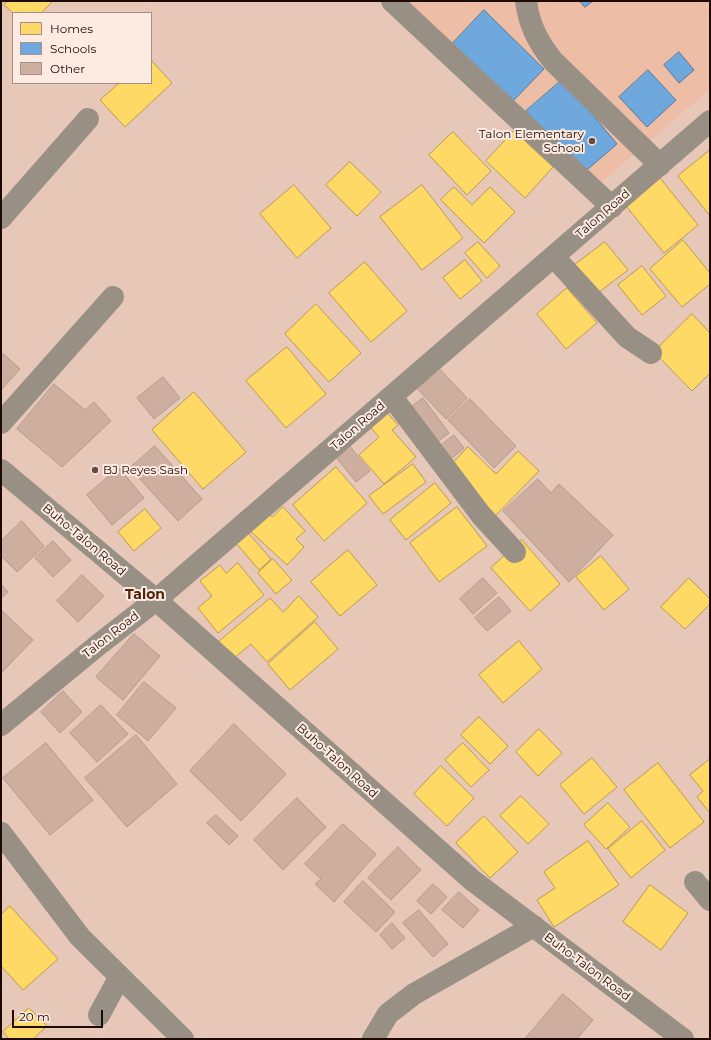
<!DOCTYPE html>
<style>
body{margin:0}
#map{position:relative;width:711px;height:1040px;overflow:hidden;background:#e6c7b8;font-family:Montserrat,sans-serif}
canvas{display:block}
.frame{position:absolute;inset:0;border:2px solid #1d0a03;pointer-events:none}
.legend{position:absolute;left:12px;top:12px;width:140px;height:72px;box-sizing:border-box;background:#fdebe2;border:1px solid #a39189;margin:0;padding:5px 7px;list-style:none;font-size:12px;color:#1d0a03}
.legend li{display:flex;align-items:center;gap:8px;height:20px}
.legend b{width:20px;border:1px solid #a39189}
.scale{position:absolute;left:12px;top:1010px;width:91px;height:18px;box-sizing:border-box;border:2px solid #1d0a03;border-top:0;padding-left:5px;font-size:12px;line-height:14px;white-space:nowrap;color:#1d0a03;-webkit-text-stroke:3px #fdebe2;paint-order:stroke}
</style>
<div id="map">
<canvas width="711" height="1040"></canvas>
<div class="frame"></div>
<ul class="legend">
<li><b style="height:11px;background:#ffd966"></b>Homes</li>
<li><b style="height:11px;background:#6fa8dc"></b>Schools</li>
<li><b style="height:11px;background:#cdae9f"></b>Other</li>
</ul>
<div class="scale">20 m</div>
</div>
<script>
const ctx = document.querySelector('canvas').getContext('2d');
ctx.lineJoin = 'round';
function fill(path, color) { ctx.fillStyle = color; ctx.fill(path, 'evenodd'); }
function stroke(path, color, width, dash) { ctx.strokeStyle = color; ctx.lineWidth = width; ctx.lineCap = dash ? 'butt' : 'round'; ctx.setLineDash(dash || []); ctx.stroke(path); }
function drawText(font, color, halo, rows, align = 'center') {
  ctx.font = font + ' Montserrat,sans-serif'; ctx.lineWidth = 4; ctx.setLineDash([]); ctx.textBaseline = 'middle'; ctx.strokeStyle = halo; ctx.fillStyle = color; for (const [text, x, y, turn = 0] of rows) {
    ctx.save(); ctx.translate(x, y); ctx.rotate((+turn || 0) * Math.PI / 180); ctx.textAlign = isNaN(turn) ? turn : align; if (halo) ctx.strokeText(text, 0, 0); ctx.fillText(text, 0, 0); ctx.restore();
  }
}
fill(new Path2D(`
 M385,1H710V89L589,193Z`), '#eebda5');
const homes = new Path2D(`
 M8,1H53L41,13H13L4,5Z
 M151,60L172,83L125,127L100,100L119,83H151Z
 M514,131L553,167L525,198L486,161Z
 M453,132L491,171L467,195L429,155Z
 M709,151L710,152V216L678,176Z
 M350,162L381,192L357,216L326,185Z
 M660,178L698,225L664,253L626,206Z
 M294,185L331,228L297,258L260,214Z
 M422,185L463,238L422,270L380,217Z
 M454,187L472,205L490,187L515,212L484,243L441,200Z
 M683,240L710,273V284L682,307L650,269Z
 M478,242L500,266L487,278L465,253Z
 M605,242L628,270L594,296L572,267Z
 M465,260L482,281L460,299L443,278Z
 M365,262L407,311L371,342L329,293Z
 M642,266L666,296L642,315L618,285Z
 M567,288L597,323L566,349L537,314Z
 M316,304L361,353L329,382L285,334Z
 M692,314L710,333V373L692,391L654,352Z
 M287,347L326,394L286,428L246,381Z
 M194,392L246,452L203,489L152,430Z
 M382,407L398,425L392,430L416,457L384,484L359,455L379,437L365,421Z
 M468,447L496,474L518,451L539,471L491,520L444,473Z
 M413,464L426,482L383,514L369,496Z
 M336,467L367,503L324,541L293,505Z
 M435,483L451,503L406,540L390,520Z
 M283,507L305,531L296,539L304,547L287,565L247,528L264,509L272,517Z
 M457,507L487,546L439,582L410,543Z
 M145,509L161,528L134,551L118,532Z
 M243,527L271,559L259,570L231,537Z
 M522,540L560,584L530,611L491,568Z
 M348,550L377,585L340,616L311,582Z
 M601,556L629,589L604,610L576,577Z
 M273,559L292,580L276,594L258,573Z
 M238,563L264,595L218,633L198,608L212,596L200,581L220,565L226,573Z
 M689,578L710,599V604L685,629L661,607Z
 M299,596L318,617L267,662L251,644L233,659L218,642L270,598L283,612Z
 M315,622L338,649L290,690L268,664Z
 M519,641L542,669L503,703L479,675Z
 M479,717L508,746L490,764L461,735Z
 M539,729L562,753L538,776L516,752Z
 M463,743L489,770L471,787L445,760Z
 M592,758L617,787L584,814L560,785Z
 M710,759V813L697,797L703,791L690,775Z
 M658,763L704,822L670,848L624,790Z
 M441,766L474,798L447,826L414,794Z
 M521,796L549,824L528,844L500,816Z
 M608,803L630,827L606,849L584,825Z
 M484,816L518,852L490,878L456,843Z
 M642,821L665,850L631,878L608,849Z
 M588,841L619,885L554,927L537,900L555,888L544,872Z
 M650,885L688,913L661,950L623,922Z
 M10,906L58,959L23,990L1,966V915Z
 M29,1008L47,1026L33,1039H9L3,1032Z`);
fill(homes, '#ffd966');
stroke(homes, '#bb9b48', 1);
const schools = new Path2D(`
 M580,1H593L585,7Z
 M484,10L544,69L512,102L452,44Z
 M679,52L694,70L679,83L664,65Z
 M648,70L676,100L647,127L619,97Z
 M563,79L617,144L581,175L526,111Z`);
fill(schools, '#6fa8dc');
stroke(schools, '#56799b', 1);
const building = new Path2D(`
 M1,352L20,369L1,390Z
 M433,362L467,398L446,419L412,383Z
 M163,377L180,398L154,419L137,398Z
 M54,384L85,410L94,402L111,421L62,467L17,429Z
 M423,398L449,433L431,447L405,412Z
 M470,399L516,446L494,468L448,420Z
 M454,435L464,448L445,464L434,451Z
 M344,439L370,471L356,482L331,451Z
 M155,446L202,499L178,521L130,468Z
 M119,468L144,498L112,525L87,495Z
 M538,479L551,493L559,484L613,535L569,582L503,511Z
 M22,521L44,546L17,572L1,556V541Z
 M53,541L71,560L53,577L35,558Z
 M82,575L104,596L78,622L57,601Z
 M483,578L497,593L473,614L460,599Z
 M1,584L8,592L1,598Z
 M499,597L511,611L487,631L475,618Z
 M1,610L33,640L2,672L1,671Z
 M134,634L160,656L123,700L96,677Z
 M144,682L176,708L148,741L117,715Z
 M63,691L82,712L60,733L41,712Z
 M101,705L128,734L97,762L70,733Z
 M234,724L286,774L241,821L190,771Z
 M136,735L177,784L127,827L85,778Z
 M46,743L93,800L50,835L3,778Z
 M297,798L326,827L283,870L254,840Z
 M216,815L238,836L229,845L207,823Z
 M343,824L376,854L334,902L315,884L321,879L305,864Z
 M398,847L421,870L391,900L368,878Z
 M363,881L395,912L376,932L344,902Z
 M433,884L447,897L431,914L417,901Z
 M459,892L479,910L463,928L442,910Z
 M419,910L448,944L433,957L403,923Z
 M392,923L405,938L392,949L380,935Z
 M563,994L593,1020L577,1039H525Z`);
fill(building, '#cdae9f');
stroke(building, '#b29a8f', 1);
stroke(new Path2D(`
 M392,1L612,207
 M526,1C529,25 538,42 553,61L660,165
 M1,218L88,119
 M554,257L627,337L651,353
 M392,397L481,515L515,552
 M1,423L113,297
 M1,470L156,600L472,880L683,1039
 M1,725L98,645L156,600L710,121
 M1,833L80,937L183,1039
 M695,882L710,900
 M99,1015L119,978
 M373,1039L388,1014L414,994L534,926`), '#999085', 22);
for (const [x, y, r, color] of [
 [592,141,4,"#634c42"],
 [95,470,4,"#634c42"]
]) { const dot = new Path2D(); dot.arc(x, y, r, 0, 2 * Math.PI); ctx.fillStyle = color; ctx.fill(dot); stroke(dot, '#fdebe2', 1.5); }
drawText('12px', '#1d0a03', '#fdebe2', [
 ["Talon Elementary",584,134],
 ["School",584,148],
 ["BJ Reyes Sash",103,470,"left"]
], 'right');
drawText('12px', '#1d0a03', '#fdebe2', [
 ["Talon Road",603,214,-41],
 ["Talon Road",358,426,-41],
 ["Buho-Talon Road",84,540,40],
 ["Talon Road",111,635,-38],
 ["Buho-Talon Road",337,761,42],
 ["Buho-Talon Road",587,967,37]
]);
drawText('bold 14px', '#50240b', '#fdebe2', [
 ["Talon",145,595]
]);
</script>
